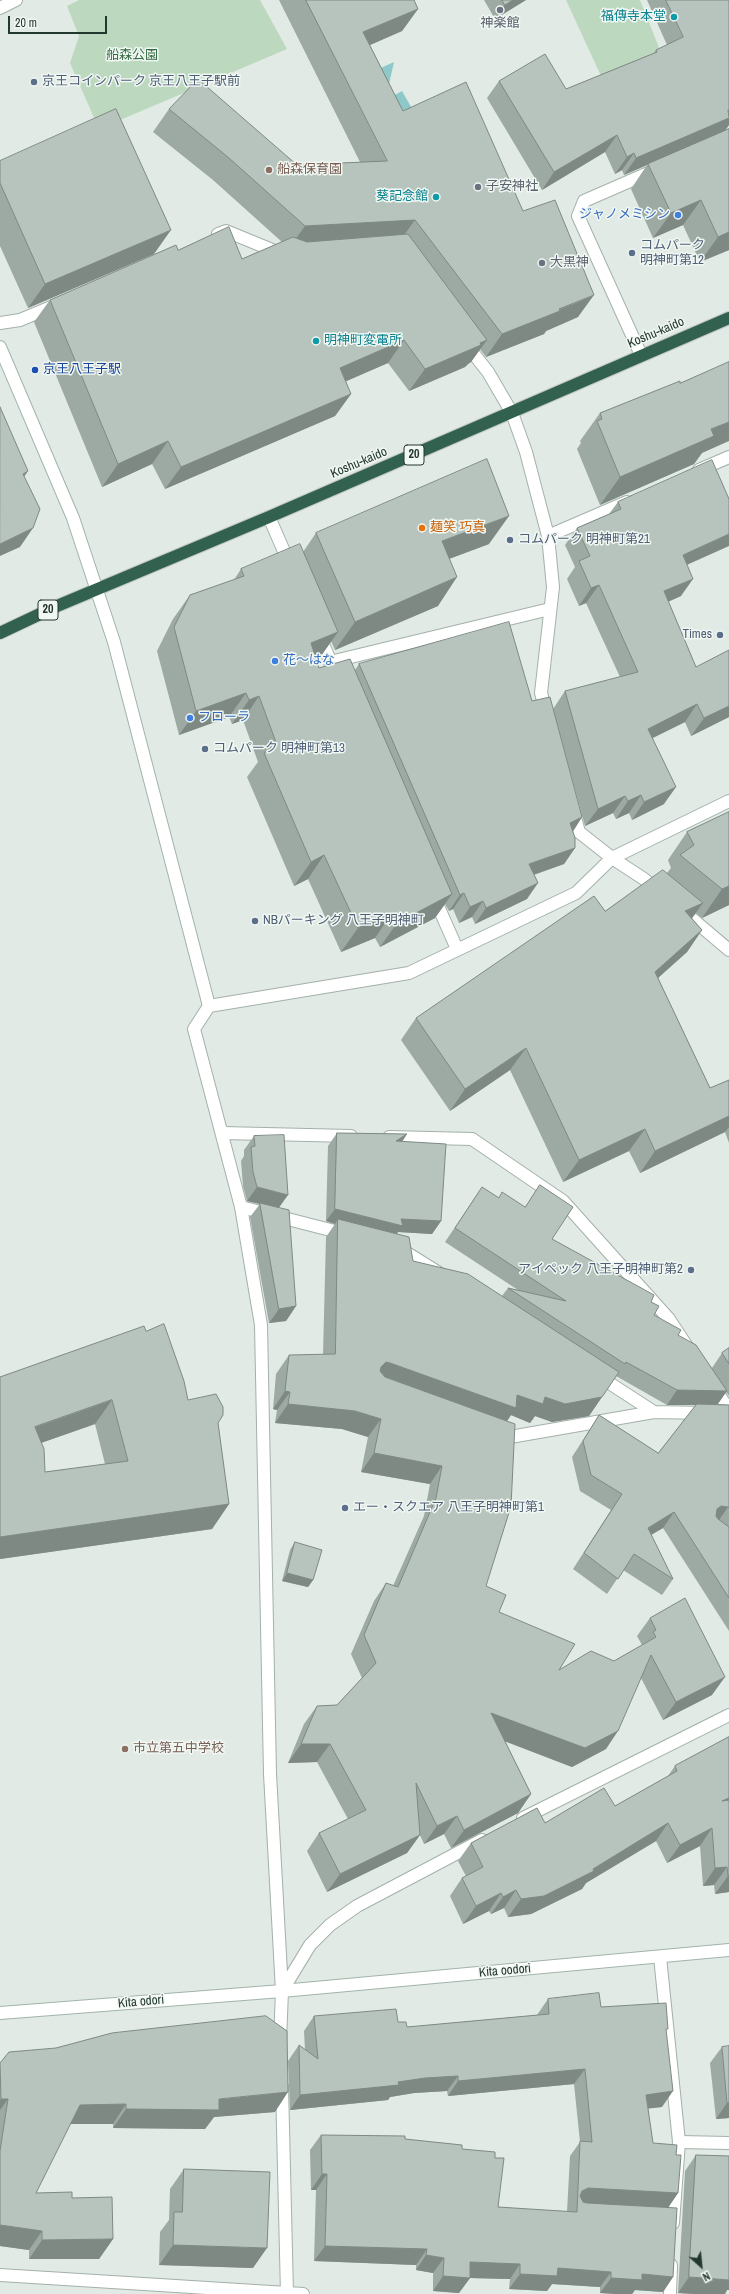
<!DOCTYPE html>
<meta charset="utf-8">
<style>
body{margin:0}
#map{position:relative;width:729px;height:2294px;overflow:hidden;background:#e1eae4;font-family:"Archivo Narrow",sans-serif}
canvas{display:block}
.north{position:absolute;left:681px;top:2246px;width:40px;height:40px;-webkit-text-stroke:3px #f1f7f3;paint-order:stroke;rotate:153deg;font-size:11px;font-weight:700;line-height:16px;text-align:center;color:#23382f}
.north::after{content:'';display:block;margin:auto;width:14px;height:18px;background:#23382f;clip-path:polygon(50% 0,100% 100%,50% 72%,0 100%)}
.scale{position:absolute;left:8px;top:16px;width:99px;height:18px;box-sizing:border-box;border:2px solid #23382f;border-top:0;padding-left:5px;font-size:12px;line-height:14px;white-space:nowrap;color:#23382f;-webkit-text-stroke:3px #f1f7f3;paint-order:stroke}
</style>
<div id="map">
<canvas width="729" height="2294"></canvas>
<div class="north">N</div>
<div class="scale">20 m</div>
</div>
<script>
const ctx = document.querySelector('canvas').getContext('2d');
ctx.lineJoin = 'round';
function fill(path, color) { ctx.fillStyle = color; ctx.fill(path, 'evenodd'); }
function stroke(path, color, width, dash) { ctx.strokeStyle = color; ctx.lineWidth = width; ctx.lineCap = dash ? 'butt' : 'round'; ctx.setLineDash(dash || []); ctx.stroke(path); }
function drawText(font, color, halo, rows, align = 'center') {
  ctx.font = font + ' "Archivo Narrow","Noto Sans JP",sans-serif'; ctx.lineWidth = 3; ctx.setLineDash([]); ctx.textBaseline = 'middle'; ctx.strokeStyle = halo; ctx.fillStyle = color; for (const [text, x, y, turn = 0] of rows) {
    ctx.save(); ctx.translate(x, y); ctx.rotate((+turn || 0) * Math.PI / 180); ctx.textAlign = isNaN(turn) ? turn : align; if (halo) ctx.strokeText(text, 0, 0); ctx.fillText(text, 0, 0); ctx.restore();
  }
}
fill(new Path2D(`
 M79,0H260L287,49L99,129L70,63L79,36L67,6Z
 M566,0H640L660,50L601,76Z`), '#bcd9bf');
fill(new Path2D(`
 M394,62L389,84L393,96L402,91L414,112L390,122L365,75Z`), '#8ec9c9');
const lane = new Path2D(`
 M218,234L226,231L282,254
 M0,323L20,320L56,305
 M466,344L488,372L512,413
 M699,470L729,457
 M548,536L627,502
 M330,662L550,609
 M612,858L644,879L659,892
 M683,911L729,950
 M222,1133L351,1136
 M389,1137L472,1139L563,1201L669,1319L690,1351
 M241,1207L346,1234
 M399,1248L439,1273
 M597,1375L654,1412L706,1413
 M713,1386L729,1410
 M500,1433L510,1437L654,1412
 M679,2142L729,2143`);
const street = new Path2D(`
 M0,8L16,0
 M641,355L578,216L584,201L653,171
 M512,413L526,452L548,536L553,587L541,693L547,715
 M269,517L290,565
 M319,635L338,679
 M573,810L579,832L612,858
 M434,897L457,949
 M523,1818L729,1715
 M660,1957L679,2142L673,2223
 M282,1991L310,1945L330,1925L357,1906L482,1840
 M280,2041L282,1991L270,1774L261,1325L241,1207L194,1029L209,1006L409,973L576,893L612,858L729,801
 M282,2086L287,2294
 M0,2275L303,2294
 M670,2294L671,2265`);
const secondary = new Path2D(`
 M0,347L73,518L114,642L209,1006
 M0,2013L282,1991L729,1950`);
const highway = new Path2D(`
 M0,633L57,606L269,517L729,318`);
stroke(lane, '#a4b1aa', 14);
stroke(street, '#a4b1aa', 14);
stroke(secondary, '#a1b4aa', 14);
stroke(highway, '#c1c7c5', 14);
stroke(lane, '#fff', 12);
stroke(street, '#fff', 12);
stroke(secondary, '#fff', 12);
stroke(highway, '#326150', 12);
fill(new Path2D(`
 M279,0H414L418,9L402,31L370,45L403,111L523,211L578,317L546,331L544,334L486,357L480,349L471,362L468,364L465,367L409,391L388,363L345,381L351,394L335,416L165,489L152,464L102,487L34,322L50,300L178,250L242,259L282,242L213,180L153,132L169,109L297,165L360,162Z
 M484,0H526L495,19Z
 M647,0H729V125L725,130L729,129V250L700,262L683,225L653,238L631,189L647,165L624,175L622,170L615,174L605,152L542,190L487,98L499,81L566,89L654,53L656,50L667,45Z
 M0,161L154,254L28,308L0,246Z
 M680,383L702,453L694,464L600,505L577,449L581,443L580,441L600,413Z
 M618,502L687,565L681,596L668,602L696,667L729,717L691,736L685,722L653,738L664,804L632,820L629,813L616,819L613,813L585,826L553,709L565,691L620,677L586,603L579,606L567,579L575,567L565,545L577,528L609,514Z
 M316,533L489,544L449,559L438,606L335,650L331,641L321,656L316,658L319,668L355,670L359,664L532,701L582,817L573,831L575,848L564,864L534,875L527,899L475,924L472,917L459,923L453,909L449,911L445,904L435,918L380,947L375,938L341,952L308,879L294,886L247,777L258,762L243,720L232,724L229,717L179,735L157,651L173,619L190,595L234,580L241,569L303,552Z
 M729,812V905L702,918L696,913L692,918L702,930L687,952L658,978L710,1088L729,1080V1143L725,1132L640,1173L629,1151L563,1182L510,1070L450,1111L401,1040L416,1018L605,911L667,873L671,868L668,860L687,832Z
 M337,1133L407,1134L402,1142L441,1221L432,1234L398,1232L397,1234L413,1261L502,1296L508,1288L518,1290L445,1242L482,1187L499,1198L525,1207L540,1185L552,1239L651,1302L654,1315L678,1335L712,1368L722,1353L729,1348V1396L726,1392L718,1404L729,1405V1631L663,1528L651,1535L673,1579L662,1595L623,1570L607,1594L573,1569L611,1510L580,1491L572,1457L599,1415L658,1453L696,1405H667L616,1376L589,1416L552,1422L535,1416L530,1423L511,1415L507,1421L486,1586L499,1612L559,1670L614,1661L642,1645L637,1636L650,1618L712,1695L663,1720L641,1678L606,1749L572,1767L505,1741L531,1794L518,1813L451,1848L444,1834L424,1844L420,1835L407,1853L327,1892L307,1851L319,1833L348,1819L317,1762L288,1763L304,1724L317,1706L337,1705L362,1678L351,1654L374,1601L386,1583L393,1586L424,1516L430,1484L361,1472L368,1437L342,1429L275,1423L277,1410L273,1409L276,1374L289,1355H323L326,1237L335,1224L326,1221L328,1146Z
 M254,1136L279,1208L296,1306L286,1321L269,1323L250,1217L260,1204L247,1201L243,1186L241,1161L244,1156V1150Z
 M146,1331L188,1400L218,1423L229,1504L212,1529L0,1559V1377ZM95,1424L105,1464L45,1472L41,1443Z
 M295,1542L313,1580L308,1587L282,1581L290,1550Z
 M729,1737V1892L715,1894L714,1885L703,1886L700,1846L667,1863L656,1841L586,1883L582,1889L531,1914L508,1917L504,1908L491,1914L489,1911L463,1924L450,1896L462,1878L466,1876L458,1861L471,1843L545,1823L615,1806L668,1776L675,1766Z
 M548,1999L601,2007L666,2032L662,2107L648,2108L653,2143L676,2155L678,2193L668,2207L673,2277L663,2292L635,2290L632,2294H616L600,2293V2287L552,2284L547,2291L509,2289L510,2279L470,2278L459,2293L433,2291V2273L416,2270V2265L314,2261L316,2190H311L310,2150L321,2135L405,2139L462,2149L495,2158L498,2207L567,2212L570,2156L580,2142L574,2084L448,2096L447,2091L414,2093L390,2097L388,2100L290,2110L288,2061L299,2045L305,2050L304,2031L314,2016L398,2022L407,2027L537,2015Z
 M722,2047L729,2118L716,2119L710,2063Z
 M0,2063L275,2112L214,2117L205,2129L113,2128V2124H70L36,2193L72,2198L113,2239L99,2259H29V2250L0,2246Z
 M696,2155L729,2156V2290H727L725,2294H694L678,2293L685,2171Z
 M184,2169L253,2268L159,2265L160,2232L169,2220L170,2189Z`), '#9da9a3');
fill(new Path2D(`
 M513,0H526L495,19L505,5Z
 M418,9L402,31L347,55L363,32Z
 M729,110V125L724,132L648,164L647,165L624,175L636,158Z
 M617,135L605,152L542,190L554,172Z
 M634,153L622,170L615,174L627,157Z
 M701,200L683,225L653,238L671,213Z
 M415,220L399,242L289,248L305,226Z
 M171,230L154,254L28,308L45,284Z
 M729,232V250L700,262L718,237Z
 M594,295L578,317L546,331L544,334L486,357L502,334Z
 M404,340L388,363L324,391L340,368Z
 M487,340L471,362L468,364L465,367L409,391L425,369Z
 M351,394L335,416L165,489L181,467Z
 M729,422V441L702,453L694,464L600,505L620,477L711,429Z
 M168,441L152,464L102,487L118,464Z
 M28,471L15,490L23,474Z
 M509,516L489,544L422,569L442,541Z
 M33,528L20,547L0,556V544Z
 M729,534V546L671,572L683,555Z
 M457,577L438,606L335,650L355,622Z
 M693,579L681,596L651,609L664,591Z
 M599,585L586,603L579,606L591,588Z
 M338,632L321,656L294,667L311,643Z
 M246,693L229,717L179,735L196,711Z
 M259,696L243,720L232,724L249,700Z
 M697,704L685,722L636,746L648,729Z
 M729,706V717L691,736L704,718Z
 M676,787L664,804L632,820L644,802Z
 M641,795L629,813L616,819L628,801Z
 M625,796L613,813L585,826L598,809Z
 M582,817L572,833L570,823Z
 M575,848L564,864L518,880L529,864Z
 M324,855L308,879L294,886L311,862Z
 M538,883L527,899L475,924L486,908Z
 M729,886V905L702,918L722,889Z
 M464,893L453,909L449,911L460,895Z
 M452,894L435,918L380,947L397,923Z
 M483,901L472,917L459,923L470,907Z
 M703,903L687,925L685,911Z
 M392,913L375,938L341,952L358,928Z
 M702,930L687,952L640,994L655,972Z
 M526,1048L510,1070L450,1111L465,1089Z
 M729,1116V1127L725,1132L640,1173L655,1151Z
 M645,1129L629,1151L563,1182L579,1160Z
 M407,1134L398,1147L396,1141Z
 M257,1187L288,1195L278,1209L260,1203V1204L247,1201Z
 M335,1209L401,1219L441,1221L432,1234L398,1232L394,1239L338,1219L335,1224L326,1221Z
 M296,1306L286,1321L269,1323L279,1309Z
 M386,1362L390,1363L517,1395L545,1397H602L589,1416L552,1422L535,1416L530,1423L511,1415L503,1427L373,1381L381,1367Z
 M677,1390L727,1391L717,1405H667Z
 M285,1391L290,1392L277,1410L273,1409Z
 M112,1400L95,1424L18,1451L35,1427Z
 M288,1404L355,1411L381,1419L368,1437L342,1429L275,1423Z
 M374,1453L442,1466L430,1484L361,1472Z
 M229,1504L212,1529L0,1559V1537Z
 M721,1506L728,1507L717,1523L710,1522L717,1509Z
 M674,1512L663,1528L637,1543L648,1528Z
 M287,1573L313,1580L308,1587L282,1581Z
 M725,1677L712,1695L663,1720L676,1702Z
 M491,1713L618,1731L606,1749L572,1767L478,1731Z
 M301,1744H330L317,1762L288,1763Z
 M531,1794L518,1813L451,1848L464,1830Z
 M729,1798V1809L722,1801Z
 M457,1816L444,1834L424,1844L437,1826Z
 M668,1823L656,1841L586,1883L582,1889L531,1914L508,1917L521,1899L593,1869Z
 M712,1828L700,1846L667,1863L680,1845Z
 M420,1835L407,1853L327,1892L340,1874Z
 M727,1867L714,1885L703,1886L715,1868Z
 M728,1876H729V1892L715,1894Z
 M516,1890L504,1908L491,1914L503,1897Z
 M501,1893L489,1911L463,1924L476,1906Z
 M585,2069L574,2084L448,2096L458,2081Z
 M458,2076L447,2091L414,2093L390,2097L388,2100L290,2110L300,2095L398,2082L425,2078Z
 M673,2091L662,2107L636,2110L646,2095Z
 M288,2092L275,2112L214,2117L205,2129L113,2128L126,2109Z
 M1,2099H8L0,2110V2100Z
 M727,2103H729V2118L716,2119Z
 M126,2104L113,2124H66L80,2105Z
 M322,2174H327L316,2190H311Z
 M588,2188L678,2193L668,2208L577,2204L582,2191Z
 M0,2225L42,2231L29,2250L0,2246Z
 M113,2239L99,2259H29L42,2240Z
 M173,2245L267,2248L253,2268L159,2265Z
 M325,2246L427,2249L416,2265L314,2261Z
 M426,2255L444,2258L433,2273L416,2270Z
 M470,2262L520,2264L510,2279L470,2278L459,2293L433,2291L443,2276Z
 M558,2268L611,2272L600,2287L552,2284L547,2291L509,2289L520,2274Z
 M642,2274L673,2277L663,2292L635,2290L632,2294H616L600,2293L611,2278Z
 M689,2277L729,2280V2290H727L725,2294H694L678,2293Z`), '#7f8984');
const building = new Path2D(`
 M306,0H414L418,9L363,32L403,111L466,82L523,211L555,200L594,295L559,309L560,311L502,334L415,220L305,226L229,158L169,109L198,79L297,165L387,161Z
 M502,0H513L505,5Z
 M666,0H729V110H728L729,118L636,158L634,153L627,157L617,135L554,172L499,81L545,54L566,89L657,52L656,50L683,37Z
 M116,109L171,230L45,284L0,183V161Z
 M729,129V232L718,237L701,200L671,213L648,164Z
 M229,227L242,259L293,237L307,242L408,234L487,340L480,343L481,345L425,369L404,340L340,368L351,394L181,467L168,441L118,464L50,300L176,245L178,250Z
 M729,362V422L711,429L714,436L620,477L597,421L602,419L600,413L680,381V383Z
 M0,407L28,471L23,474L40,509L33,528L0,544Z
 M487,459L509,516L442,541L457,577L355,622L316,533Z
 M712,460L729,499V534L683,555L693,579L664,591L696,667L729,650V706L704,718L697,704L648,729L676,787L644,802L641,795L628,801L625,796L598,809L565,691L638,672L599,585L591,588L579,561L590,556L577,528L621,509L618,502Z
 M300,544L338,632L311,643L319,668L350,659L452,894L397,923L392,913L358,928L324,855L311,862L264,753L277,745L259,696L249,700L246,693L196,711L174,627L190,595L244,576L241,569Z
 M509,622L532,701L550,697L582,817L570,823L575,838V848L529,864L538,883L486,908L483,901L470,907L464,893L460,895L359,664Z
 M729,812V886L722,889L680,855L694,845L687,832Z
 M663,870L703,903L685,911L702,930L655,972L710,1088L729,1080V1116L655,1151L645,1129L579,1160L526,1048L465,1089L416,1018L594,896L605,911Z
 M337,1133L407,1134L396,1141L446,1144L441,1221L401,1219L403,1226L335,1209Z
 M284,1135L288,1195L257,1187L253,1172L251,1147L255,1146L254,1136Z
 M540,1185L573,1207L552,1239L654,1295L651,1302L659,1306L654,1315L681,1330L678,1335L696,1345L727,1391L677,1390L626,1362L625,1364L508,1288L566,1301L455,1228L482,1187L499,1198L502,1192L525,1207Z
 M260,1203L289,1210L296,1306L279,1309Z
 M338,1219L409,1237L413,1261L468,1274L619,1372L602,1397L565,1404L545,1397L543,1404L517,1395L516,1408L390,1363L386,1362L381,1367L380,1371L385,1377L515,1424L511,1506L486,1586L506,1595L499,1612L575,1644L559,1670L591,1651L614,1661L656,1637L653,1632L656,1630L650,1618L685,1598L725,1677L676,1702L651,1655L618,1731L585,1748L491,1713L531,1794L464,1830L457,1816L437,1826L416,1783L420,1835L340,1874L319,1833L366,1810L330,1744H301L317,1706L337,1705L376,1663L364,1635L386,1583L398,1587L436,1498L442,1466L374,1453L381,1419L355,1411L288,1404L290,1392L285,1391L289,1355L335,1354Z
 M164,1324L184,1381L188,1400L216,1394L223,1407V1415L218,1423L229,1504L0,1537V1377L144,1326L146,1331ZM112,1400L128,1461L45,1472L44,1449L35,1427Z
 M729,1348V1364L722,1353Z
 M697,1404L729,1405V1508L728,1507L721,1506L717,1509L716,1516L718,1519L729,1527V1598L674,1512L648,1528L673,1579L634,1554L618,1579L584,1553L622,1494L591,1475L583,1441L599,1415L658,1453Z
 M295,1542L322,1550L313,1580L287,1573Z
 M729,1737V1798L722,1801L729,1800V1876H728L727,1867L715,1868L712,1828L680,1845L668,1823L593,1869L594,1871L544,1896L521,1899L516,1890L503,1897L501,1893L476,1906L462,1878L483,1867L471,1843L537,1808L545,1823L604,1788L615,1806L677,1771L675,1766Z
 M599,1993L601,2007L666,2003L668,2029H666L673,2091L646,2095L653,2143L677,2145L676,2155H681L678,2193L588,2188L582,2191L580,2196L583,2202L587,2203L677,2208L673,2277L642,2274V2280L611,2278V2272L558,2268L557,2276L520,2274V2264L470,2262V2278L443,2276L444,2258L426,2255L427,2249L325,2246L327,2174H322L321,2135L405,2136V2139L462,2145V2149L495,2152V2158H504L498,2207L577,2212L580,2141L592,2142L585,2069L458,2081V2076L425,2078L398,2082L399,2085L300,2095L299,2045L318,2059L314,2016L396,2009L398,2022H406L407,2027L549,2014L548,1999Z
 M266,2016L287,2031L288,2092L219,2099V2110L126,2109V2104L80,2105L36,2193L72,2192V2198L112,2197L113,2239L42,2240V2231L0,2225V2151L8,2099H1L0,2063L9,2052L56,2048L112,2033Z
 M729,2046V2103H727L722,2047Z
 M696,2155L729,2156V2280L689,2277Z
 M184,2169L270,2172L267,2248L173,2245L174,2212H182Z`);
fill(building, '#b6c4bd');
stroke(building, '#7f8984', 1);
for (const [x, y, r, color] of [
 [500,10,4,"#6b7280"],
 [674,17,4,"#0f9aa8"],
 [34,82,4,"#5c6f8a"],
 [269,170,4,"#8d6e63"],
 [478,187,4,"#6b7280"],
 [436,197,4,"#0f9aa8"],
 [678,215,4,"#3f7fe0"],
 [632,253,4,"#5c6f8a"],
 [542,263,4,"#6b7280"],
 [316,341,4,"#0f9aa8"],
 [35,370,4,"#1a4fb4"],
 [422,528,4,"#e8710a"],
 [510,540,4,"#5c6f8a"],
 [720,635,4,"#5c6f8a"],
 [275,661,4,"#3f7fe0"],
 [190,718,4,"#3f7fe0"],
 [205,749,4,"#5c6f8a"],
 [255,921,4,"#5c6f8a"],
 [691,1270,4,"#5c6f8a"],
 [345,1508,4,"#5c6f8a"],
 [125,1749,4,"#8d6e63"]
]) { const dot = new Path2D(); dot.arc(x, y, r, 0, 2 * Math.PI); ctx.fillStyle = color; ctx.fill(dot); stroke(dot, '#f1f7f3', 1.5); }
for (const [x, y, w] of [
 [414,455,20],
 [48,610,20]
]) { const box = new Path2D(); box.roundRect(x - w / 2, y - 10, w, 20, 3); ctx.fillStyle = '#f1f7f3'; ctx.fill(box); stroke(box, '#23382f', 1); }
drawText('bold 12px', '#23382f', null, [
 ["20",414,455],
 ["20",48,610]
]);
drawText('13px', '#0d838f', '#f1f7f3', [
 ["福傳寺本堂",666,17],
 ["葵記念館",428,197],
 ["明神町変電所",324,341,"left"]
], 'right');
drawText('13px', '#5b616d', '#f1f7f3', [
 ["神楽館",500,24,"center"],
 ["子安神社",486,187],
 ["大黒神",550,263]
], 'left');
drawText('13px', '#326b3f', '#f1f7f3', [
 ["船森公園",132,56]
]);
drawText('13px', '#4e5e75', '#f1f7f3', [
 ["京王コインパーク 京王八王子駅前",42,82],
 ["コムパーク",640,246],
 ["明神町第12",640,261],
 ["コムパーク 明神町第21",518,540],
 ["Times",712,635,"right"],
 ["コムパーク 明神町第13",213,749],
 ["NBパーキング 八王子明神町",263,921],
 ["アイペック 八王子明神町第2",683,1270,"right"],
 ["エー・スクエア 八王子明神町第1",353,1508]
], 'left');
drawText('13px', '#785e54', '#f1f7f3', [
 ["船森保育園",277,170],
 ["市立第五中学校",133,1749]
], 'left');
drawText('13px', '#366cbe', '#f1f7f3', [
 ["ジャノメミシン",670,215,"right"],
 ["花～はな",283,661],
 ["フローラ",198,718]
], 'left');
drawText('13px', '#23382f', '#f1f7f3', [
 ["Koshu-kaido",656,333,-23],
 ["Koshu-kaido",359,463,-23],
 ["Kita oodori",505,1971,-5],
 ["Kita odori",141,2002,-5]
]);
drawText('13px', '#164399', '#f1f7f3', [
 ["京王八王子駅",43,370]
], 'left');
drawText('13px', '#c56008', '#f1f7f3', [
 ["麺笑 巧真",430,528]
], 'left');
</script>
